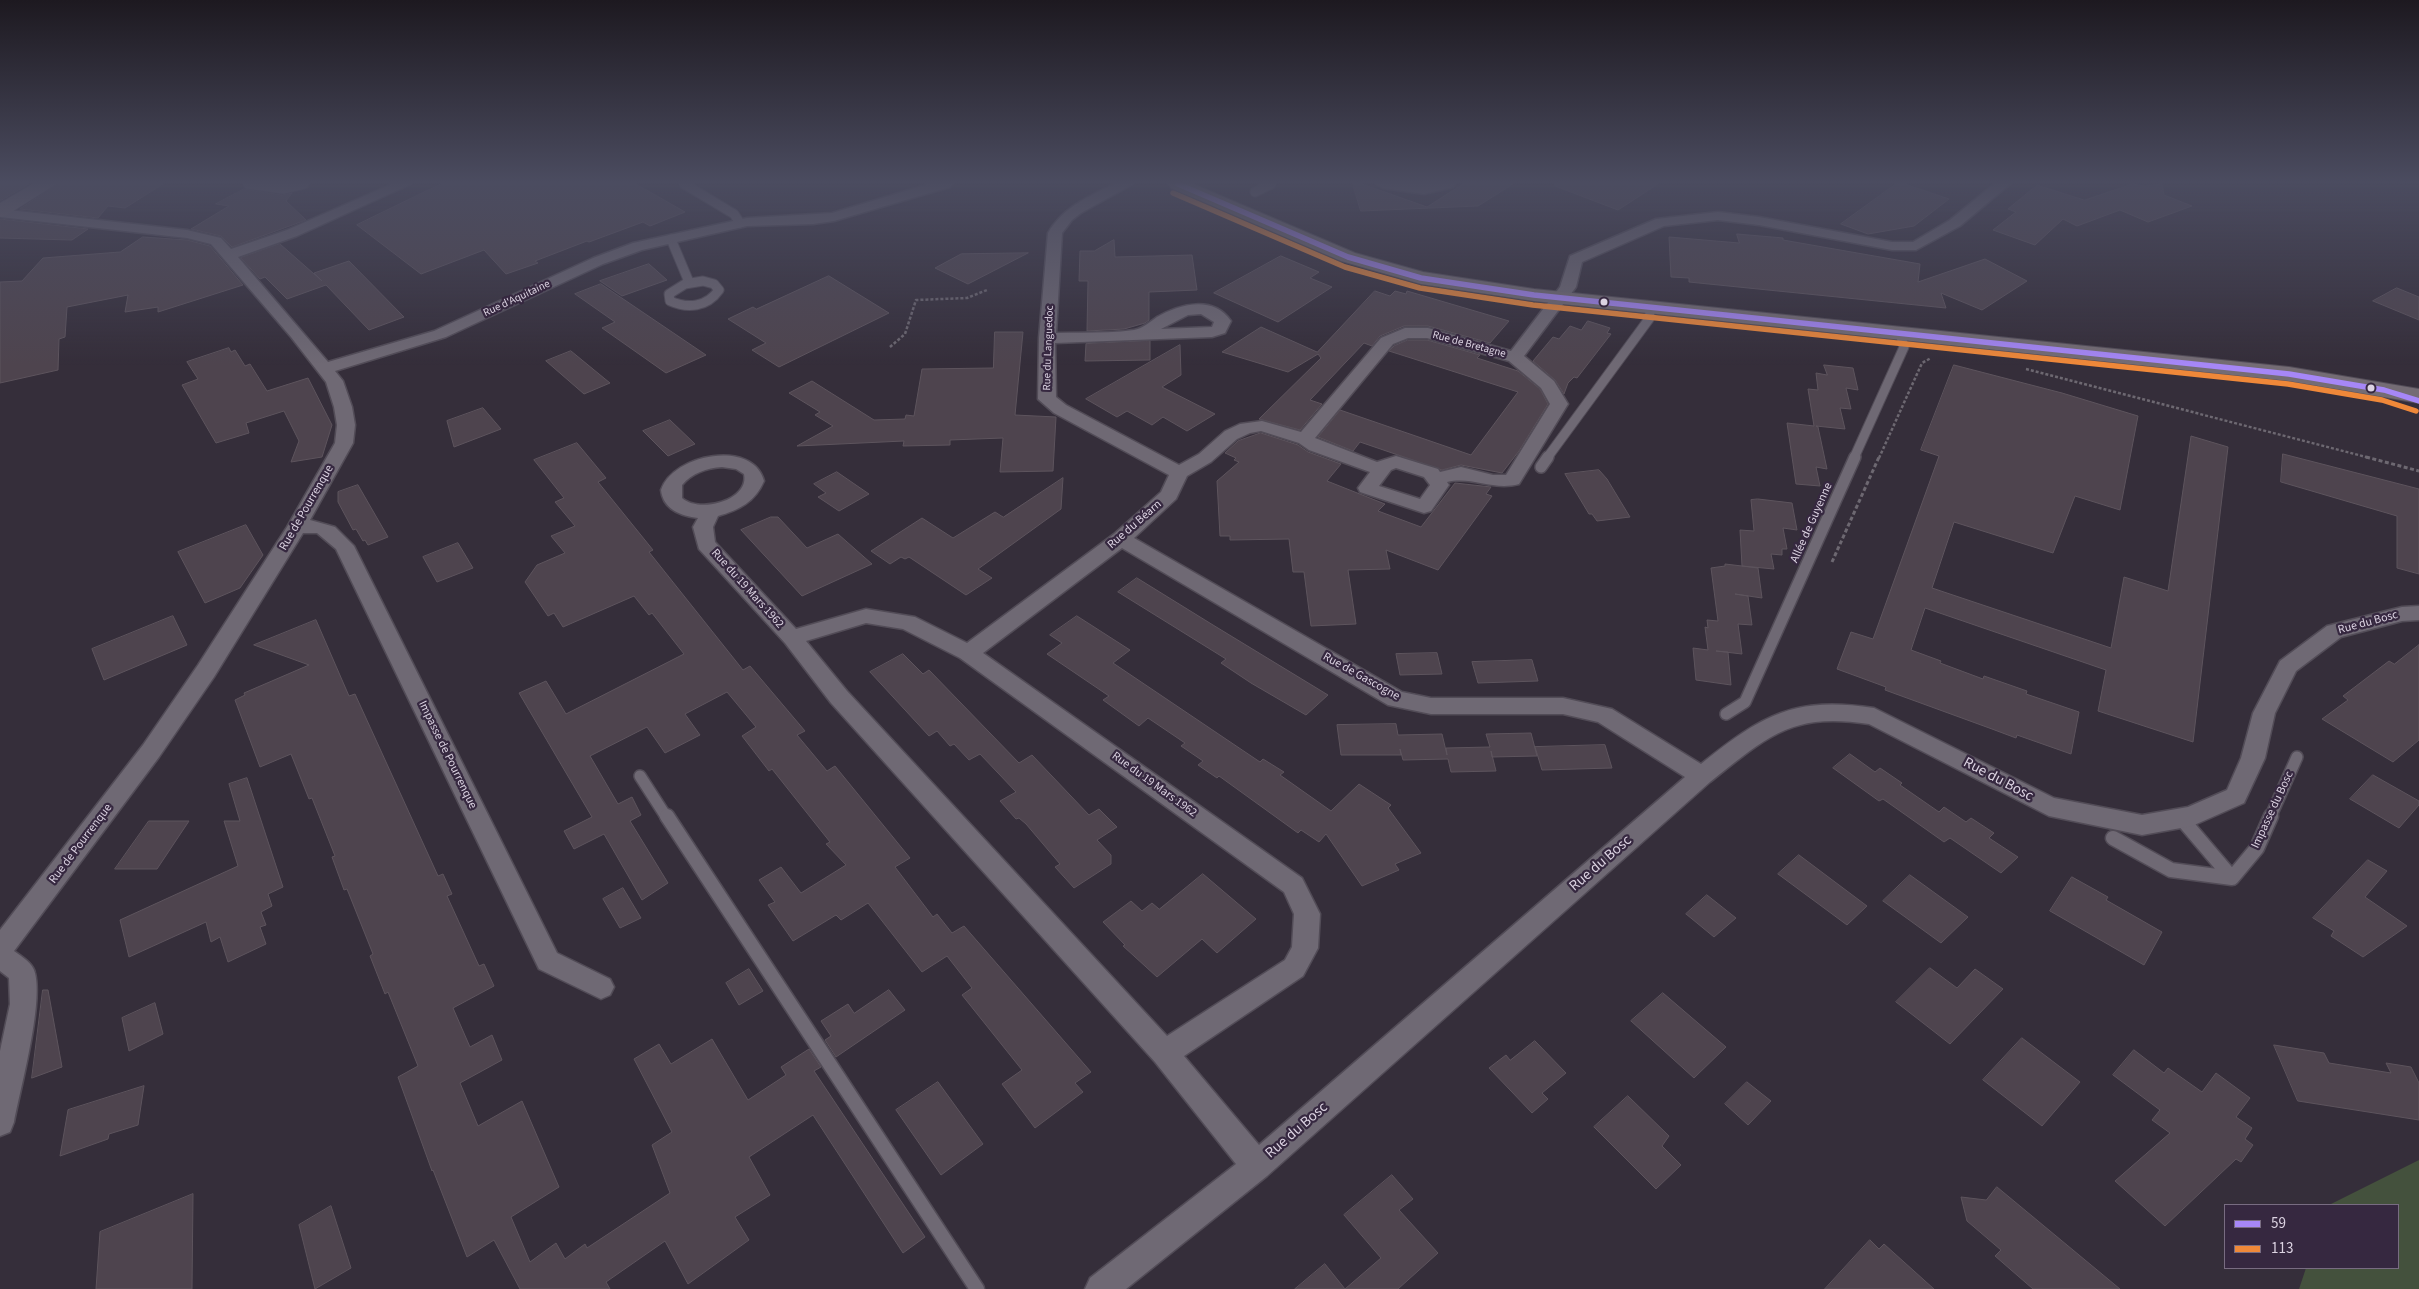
<!DOCTYPE html>
<meta charset="utf-8">
<style>
body{margin:0}
#map{position:relative;width:2419px;height:1289px;overflow:hidden;background:#352e3a;font-family:"Source Sans 3",sans-serif}
canvas{display:block}
.legend{position:absolute;left:2224px;top:1204px;width:175px;height:65px;box-sizing:border-box;background:#362840;border:1px solid #786c81;margin:0;padding:6px 9px;list-style:none;font-size:15px;color:#dcd3e2}
.legend li{display:flex;align-items:center;gap:10px;height:25px}
.legend b{width:25px;border:1px solid #786c81}
</style>
<div id="map">
<canvas width="2419" height="1289"></canvas>
<ul class="legend">
<li><b style="height:6px;background:#a687f7"></b>59</li>
<li><b style="height:6px;background:#ef8839"></b>113</li>
</ul>
</div>
<script>
const ctx = document.querySelector('canvas').getContext('2d');
ctx.lineJoin = 'round';
function fill(path, color) { ctx.fillStyle = color; ctx.fill(path, 'evenodd'); }
function stroke(path, color, width, dash) { ctx.strokeStyle = color; ctx.lineWidth = width; ctx.lineCap = dash ? 'butt' : 'round'; ctx.setLineDash(dash || []); ctx.stroke(path); }
function drawText(font, color, halo, rows, align = 'center') {
  ctx.font = font + ' "Source Sans 3",sans-serif'; ctx.lineWidth = 4.5; ctx.setLineDash([]); ctx.textBaseline = 'middle'; ctx.strokeStyle = halo; ctx.fillStyle = color; for (const [text, x, y, turn = 0] of rows) {
    ctx.save(); ctx.translate(x, y); ctx.rotate((+turn || 0) * Math.PI / 180); ctx.textAlign = isNaN(turn) ? turn : align; if (halo) ctx.strokeText(text, 0, 0); ctx.fillText(text, 0, 0); ctx.restore();
  }
}
fill(new Path2D(`
 M2419,1160V1289H2299L2306,1268H2398V1205H2329Z`), '#44513d');
const building = new Path2D(`
 M0,184H29L0,201Z
 M58,184H163L125,208L108,206L98,218L20,209Z
 M441,184H636L685,212L650,226L643,222L589,242L587,241L535,261L538,263L506,274L484,250L421,274L357,225Z
 M1353,184H1362L1427,207L1463,184H1513L1478,206L1361,211Z
 M1555,184H1658L1618,210L1555,186Z
 M1896,184H1905L1949,199L1914,226L1868,234L1841,224Z
 M2133,184L2144,186L2162,184L2164,195L2192,206L2148,222L2120,210L2077,226L2063,219L2035,245L1993,230L2016,212L2008,209L2037,185L2084,200Z
 M244,189L282,195L292,193L286,201L306,220L232,247L221,236L191,229L229,206L216,204Z
 M0,219L88,229L72,240L0,238Z
 M1737,234L1783,238V240L1920,264L1918,282L1985,259L2027,281L1982,310L1941,293L1946,308L1689,282V278L1671,277L1669,237L1739,243Z
 M143,237L187,240L210,246L243,285L158,312V307L125,312L128,295L67,307L65,337L59,339L58,370L0,383V282L22,281L43,258L120,252Z
 M1114,240L1115,257L1192,255L1197,290L1149,292V320L1145,323L1124,329L1087,331L1088,281H1079L1080,251H1094Z
 M280,244L322,281L314,273L349,261L404,317L369,330L326,285L287,299L265,277L260,279L241,258Z
 M1028,253L968,284L935,268L961,254Z
 M1281,256L1319,272L1310,278L1332,287L1278,322L1214,293Z
 M649,264L667,280L622,296L600,281Z
 M829,276L889,313L779,367L752,350L766,343L728,319L753,307L756,309Z
 M601,284L706,355L666,373L602,328L615,322L575,294Z
 M2397,288L2419,297V320L2373,301Z
 M1375,291L1390,296L1395,291L1406,294L1407,291L1509,321L1490,343L1428,326H1404L1380,336L1372,346L1364,343L1310,400L1322,404L1300,430L1259,419L1321,358L1318,354L1288,372L1222,352L1261,327L1317,352Z
 M1588,321L1610,328L1607,333L1611,334L1577,378L1574,377L1568,383L1564,394L1555,380L1533,361L1553,337L1559,339L1570,326L1581,330Z
 M995,332H1023L1015,415L1056,417L1053,471L1000,472L1003,438L950,440V445L903,446L904,441L797,446L833,426L815,415L820,412L789,393L812,381L874,420L905,419L906,415L914,416L922,369L993,368Z
 M1408,340H1427L1480,355L1477,358L1518,371L1540,389L1548,404L1519,451L1502,473L1461,465L1442,470L1360,442L1353,451L1318,437L1340,410L1471,455L1518,392L1389,351L1394,346Z
 M1150,341V360L1085,361L1086,344Z
 M1180,345L1181,375L1162,387L1215,414L1187,431L1163,417L1152,425L1127,411L1117,417L1086,399Z
 M229,348L231,352L235,350L245,366L250,364L267,391L308,378L332,425L322,457L291,462L299,441L284,411L246,423L249,433L216,443L182,385L198,379L187,362Z
 M571,351L610,383L584,394L546,361Z
 M1824,365L1853,368L1858,390L1846,388L1851,409L1840,408L1845,429L1816,426L1818,427L1827,469L1816,467L1820,486L1796,484L1787,423L1814,426L1808,389L1818,390L1816,373L1827,375Z
 M1954,365L2062,393L2138,416L2120,510L2075,496L2053,553L1954,522L1932,588L2111,648L2124,577L2168,591L2191,436L2228,447L2193,742L2098,711L2106,670L1925,608L1911,650L1941,661L1940,663L1983,679L1984,676L2027,691L2026,694L2079,712L2071,754L2017,735L2016,738L1992,729L1885,690L1886,687L1837,669L1851,632L1873,639L1939,456L1921,450Z
 M483,408L501,429L454,447L447,421Z
 M670,420L695,444L668,456L643,431Z
 M1261,433L1298,445L1308,452L1341,464L1327,481L1385,504L1378,511L1421,527L1455,483L1491,487L1486,494L1492,496L1438,570L1386,550L1390,569L1348,570L1356,624L1311,626L1304,572H1293L1289,539L1230,540V536H1220L1217,481L1239,462L1234,460L1236,458L1225,453L1238,441Z
 M577,443L606,478L598,482L653,550L649,552L743,670L750,666L805,731L797,735L827,771L835,766L910,858L895,867L933,917L937,914L952,933L964,926L1091,1072L1075,1083L1083,1092L1035,1128L1002,1084L1022,1070L962,995L972,988L947,956L922,972L868,903L841,920L836,915L793,941L768,905L775,902L759,880L781,867L801,893L846,865L826,844L830,842L772,769L769,771L742,736L756,727L727,692L685,714L700,735L665,753L647,727L590,756L618,804L632,797L641,815L630,821L668,883L642,900L604,834L574,849L564,831L592,817L519,693L546,681L566,714L684,654L652,613L649,615L634,596L563,627L554,613L548,616L525,582L537,565L565,553L551,536L575,526L555,502L564,498L534,460Z
 M2283,454L2419,489V574L2397,568V516L2281,482Z
 M1599,470L1607,479L1630,517L1597,521L1592,514H1589L1565,474Z
 M837,472L869,494L839,511L818,497L826,493L814,484Z
 M1063,478L1061,509L978,569L992,578L966,595L909,557L905,559L901,557L890,564L871,551L922,518L953,538L995,512L1003,517Z
 M358,485L388,537L368,545L365,540L363,541L356,529L353,530L338,502V492Z
 M1758,499L1792,503L1797,530L1783,528L1787,549H1782V555L1771,554L1774,569L1742,566L1758,568L1762,598L1735,594L1748,596L1752,625L1738,624L1742,654L1716,651L1728,652L1731,685L1696,680L1693,648L1708,650L1705,627L1708,628L1707,620L1718,621L1711,568L1725,566V564L1742,566L1740,530L1754,531L1751,500Z
 M771,517H778L807,548L838,534L872,564L802,596L741,530Z
 M246,525L263,555L240,588L205,603L178,552Z
 M458,543L473,568L437,582L423,557Z
 M1137,578L1213,625L1328,695L1306,715L1251,683L1221,663L1226,659L1118,592Z
 M173,616L187,645L104,680L92,649Z
 M1077,616L1130,650L1113,663L1260,762L1263,759L1284,772L1280,775L1331,811L1359,784L1391,805L1388,808L1421,853L1395,864L1399,870L1362,886L1326,834L1319,842L1301,830L1298,833L1219,776L1217,778L1198,765L1203,761L1181,746L1185,743L1148,718L1139,726L1103,700L1109,696L1047,654L1062,643L1050,635Z
 M316,620L349,696L355,694L438,876L443,874L452,894L447,896L479,966L484,964L494,986L453,1008L470,1047L492,1035L502,1060L460,1083L478,1126L522,1101L559,1187L511,1217L530,1262L556,1243L565,1259L585,1244L587,1248L670,1193L652,1145L672,1132L634,1059L659,1044L671,1064L712,1039L748,1100L786,1075L781,1067L809,1049L821,1067L814,1071L925,1237L903,1253L813,1115L749,1157L770,1195L735,1217L749,1240L688,1284L665,1241L606,1282L610,1289H520L494,1240L467,1257L433,1170L432,1171L398,1077L418,1066L388,992L385,994L370,956L373,954L347,889L344,890L332,857L335,856L312,798L309,799L291,754L260,767L235,700L245,695L244,693L309,665L254,645Z
 M2419,645V740L2393,762L2322,719L2348,700L2343,696L2389,661L2394,664Z
 M1437,653L1442,674L1400,675L1396,654Z
 M903,654L923,674L929,670L1019,763L1032,755L1089,815L1099,809L1117,827L1097,840L1111,855V864L1074,888L1055,867L1060,864L1026,824L1019,818L1016,819L1000,801L1016,792L980,754L969,760L954,744L950,746L937,731L929,736L870,672Z
 M1532,660L1538,681L1478,683L1472,662Z
 M1396,724L1398,735L1442,734L1447,755L1446,748L1490,747L1486,734L1531,733L1537,756L1492,757L1491,751L1496,771L1451,772L1448,759L1403,760L1400,749L1401,755H1341L1337,725Z
 M1605,745L1612,768L1542,770L1535,747Z
 M1850,754L1875,772L1880,768L1902,783L1900,785L1939,812L1944,807L1966,822L1971,818L1994,833L1989,838L2018,857L2001,873L1950,838L1944,842L1883,799L1879,801L1833,768Z
 M2373,775L2419,801V805L2399,828L2350,799Z
 M247,778L283,887L268,894L272,906L261,912L266,925L260,927L266,944L228,962L220,937L211,942L206,922L129,957L120,920L238,866L224,821H240L229,784Z
 M149,821H189L157,869H115Z
 M1799,855L1867,906L1847,925L1778,874Z
 M2368,860L2387,871L2365,897L2407,926L2363,957L2331,936L2334,931L2313,918Z
 M1203,874L1256,919L1217,953L1202,939L1157,977L1123,946L1125,945L1103,922L1131,901L1142,911L1152,903L1159,909Z
 M1910,875L1968,917L1941,943L1883,901Z
 M2072,877L2108,897L2106,900L2162,932L2144,965L2050,911Z
 M623,888L641,918L620,928L603,899Z
 M1707,895L1736,918L1714,937L1686,914Z
 M1930,968L1957,988L1975,969L2003,989L1950,1044L1896,1002Z
 M749,969L763,991L739,1005L726,983Z
 M43,990H48L62,1067L32,1078Z
 M889,990L905,1010L836,1057L825,1040L831,1036L821,1021L848,1004L854,1013Z
 M1663,993L1726,1047L1694,1078L1631,1021Z
 M155,1003L163,1034L129,1051L122,1018Z
 M2022,1038L2080,1082L2042,1126L1983,1080Z
 M1535,1041L1566,1073L1542,1093L1548,1099L1532,1113L1489,1068L1506,1055L1510,1060Z
 M2274,1045L2324,1053L2329,1063L2391,1073L2386,1063L2411,1067L2419,1083V1120L2298,1101Z
 M2134,1050L2164,1073L2168,1068L2202,1092L2216,1073L2250,1098L2236,1117L2252,1128L2245,1139L2253,1145L2241,1162L2236,1159L2165,1226L2115,1181L2170,1133L2152,1120L2160,1110L2113,1075Z
 M938,1082L983,1144L941,1175L896,1110Z
 M1747,1082L1771,1101L1748,1125L1725,1104Z
 M144,1086L138,1125L109,1134L108,1139L60,1156L68,1110Z
 M1628,1096L1669,1136L1662,1146L1681,1165L1656,1189L1594,1127Z
 M1392,1175L1413,1199L1399,1210L1438,1253L1398,1289H1345L1381,1258L1344,1215Z
 M1997,1187L2120,1289H2033L1995,1256L2001,1250L1967,1221L1961,1197L1986,1200Z
 M193,1194L192,1289H96L100,1232Z
 M331,1206L351,1268L315,1289L299,1225Z
 M1870,1240L1879,1249L1884,1244L1934,1289H1825Z
 M1325,1264L1345,1289H1295Z`);
fill(building, '#4e444e');
stroke(building, '#5d545d', 1);
const serviceFar2 = new Path2D(`
 M248,184L283,189L304,184
 M684,184L734,214L740,223
 M1255,192L1271,184
 M671,239L689,282
 M703,281L714,284L719,290C707,307 688,309 670,301L669,294L685,284Z
 M1547,458L1649,319L1651,306
 M1854,458L1904,347L1900,333`);
const serviceFar1 = new Path2D(`
 M1541,467L1548,457
 M1726,714L1745,702L1855,457
 M640,776L667,818
 M2270,818L2297,757`);
const service = new Path2D(`
 M667,816L977,1289
 M2181,818L2232,878
 M2113,838L2171,870L2232,878L2257,848L2271,816`);
const minor = new Path2D(`
 M392,184H411L297,236L238,257L328,362L434,331L593,258L633,243L747,218L832,213L929,184H952L950,187L834,221L813,224L747,226L642,250L603,264L446,337L335,371L343,381L352,407L355,425L353,443L310,520L335,527L354,546L557,953L610,979L614,987L610,995L601,999L539,969L336,549L317,533H303L214,677L159,757L14,951C22,957 33,963 35,973C43,1005 21,1086 14,1122L10,1132L0,1136V1051L10,1004L9,978L0,971V930L143,745L198,665L287,527L335,443L337,425L334,407L326,382L291,337L211,244L187,238L0,217V209L187,230L221,238L231,249L287,230Z
 M1114,184H1133L1081,213L1072,220L1062,233L1056,333C1081,332 1108,334 1134,330C1142,329 1150,322 1157,317C1180,304 1213,295 1231,321L1225,333L1212,337L1055,343L1056,397L1066,405L1179,465L1199,454L1225,431L1240,424L1262,421L1301,432L1381,338L1405,328H1428L1511,351L1560,287L1570,256L1656,219L1718,212L1759,217L1892,242H1913L1950,220L1994,184H2010L1960,226L1916,250H1892L1759,225L1718,220L1664,226L1582,262L1576,287L1524,356L1554,381L1568,404L1519,484C1493,491 1472,476 1447,482L1449,485L1431,511L1424,513L1360,492L1358,488L1370,472L1309,450L1299,443L1261,431L1250,433L1237,439L1211,462L1187,476L1176,499L1134,538L1402,692L1431,698H1563L1612,709L1701,764C1762,715 1794,696 1874,708L2054,798L2142,815L2188,807L2227,790L2241,758L2253,713L2280,661L2327,626L2402,607L2419,606V620L2402,621L2341,637L2296,671L2275,713L2265,758L2244,803L2192,826L2142,835L2049,816L1869,724C1792,712 1768,736 1710,782L1267,1176L1126,1289H1085L1090,1278L1236,1164L1155,1062L831,703L785,643L699,549L693,527L698,518C681,516 663,509 661,490C673,454 753,439 764,481C755,502 739,510 718,516L713,527L715,542L796,629L866,609L915,617L967,643L1114,534L1161,492L1169,475L1054,413L1038,399L1039,338L1048,233C1063,207 1088,197 1114,184ZM1201,314L1214,322L1212,327L1161,329L1188,315ZM1408,338H1427L1509,361L1541,388L1550,404L1506,475H1493L1461,467L1440,472L1438,469L1396,456L1377,462L1315,438L1393,344ZM722,467L736,469L744,474C750,500 700,514 682,498V485C692,473 707,468 722,467ZM1396,468L1424,477L1430,485L1420,499L1379,486L1391,470ZM1122,548L1388,705L1431,714H1563L1598,722L1685,777L1259,1145L1184,1056L1303,976L1318,948L1320,914L1302,878L983,653ZM866,623L903,629L960,658L1284,892L1294,914L1292,947L1285,960L1167,1036L847,691L806,641Z
 M1376,184H1455L1453,187L1424,194L1383,188Z`);
const secondary = new Path2D(`
 M33,184H56L7,215L0,217V203Z
 M1168,184H1193L1355,253L1423,272L1534,289L2289,367L2419,389V403L2289,381L1534,301L1421,284L1341,261L1171,188Z`);
stroke(serviceFar2, '#524c57', 11);
stroke(serviceFar1, '#524c57', 14);
stroke(service, '#524c57', 17);
stroke(minor, '#524c57', 3);
stroke(secondary, '#524c57', 2);
stroke(new Path2D(`
 M890,347L905,334L916,300L967,298L987,290
 M2026,369L2370,458
 M1879,458L1922,363L1931,358`), '#6d6871', 2.5, [3, 2]);
stroke(new Path2D(`
 M2366,457L2419,471
 M1832,562L1879,457`), '#6d6871', 3, [4, 2.5]);
stroke(serviceFar2, '#6f6974', 9);
stroke(serviceFar1, '#6f6974', 11);
stroke(service, '#6f6974', 14);
fill(minor, '#6f6974');
fill(secondary, '#746c74');
stroke(new Path2D(`
 M1178,184L1348,257L1421,278L1534,295L2289,374L2384,390L2419,401`), '#a687f7', 5.5);
stroke(new Path2D(`
 M1173,193L1345,267L1420,288L1533,305L2288,384L2382,400L2416,411`), '#ef8839', 5.5);
const sky = ctx.createLinearGradient(0, 0, 0, 365);
sky.addColorStop(0, '#1d1920');
sky.addColorStop(0.5, '#4b4c60');
sky.addColorStop(1, '#4b4c6000');
ctx.fillStyle = sky;
ctx.fillRect(0, 0, 2419, 365);
for (const [x, y, r, color] of [
 [1604,302,4.5,"#dcd3e2"],
 [2371,388,4.5,"#dcd3e2"]
]) { const dot = new Path2D(); dot.arc(x, y, r, 0, 2 * Math.PI); ctx.fillStyle = color; ctx.fill(dot); stroke(dot, '#362840', 2); }
drawText('11px', '#dcd3e2', '#362840', [
 ["Rue d'Aquitaine",517,299,-25],
 ["Rue de Bretagne",1469,345,15],
 ["Rue du Languedoc",1049,348,-88]
]);
drawText('12px', '#dcd3e2', '#362840', [
 ["Rue de Pourrenque",307,508,-60],
 ["Allée de Guyenne",1812,523,-66],
 ["Rue du Béarn",1135,525,-41],
 ["Rue du 19 Mars 1962",747,589,48],
 ["Rue du Bosc",2368,623,-15],
 ["Rue de Gascogne",1361,677,29],
 ["Impasse de Pourrenque",447,755,64],
 ["Rue du 19 Mars 1962",1154,785,36],
 ["Impasse du Bosc",2273,810,-65],
 ["Rue de Pourrenque",81,844,-53]
]);
drawText('15px', '#dcd3e2', '#362840', [
 ["Rue du Bosc",1998,780,28],
 ["Rue du Bosc",1601,864,-41],
 ["Rue du Bosc",1297,1131,-41]
]);
</script>
